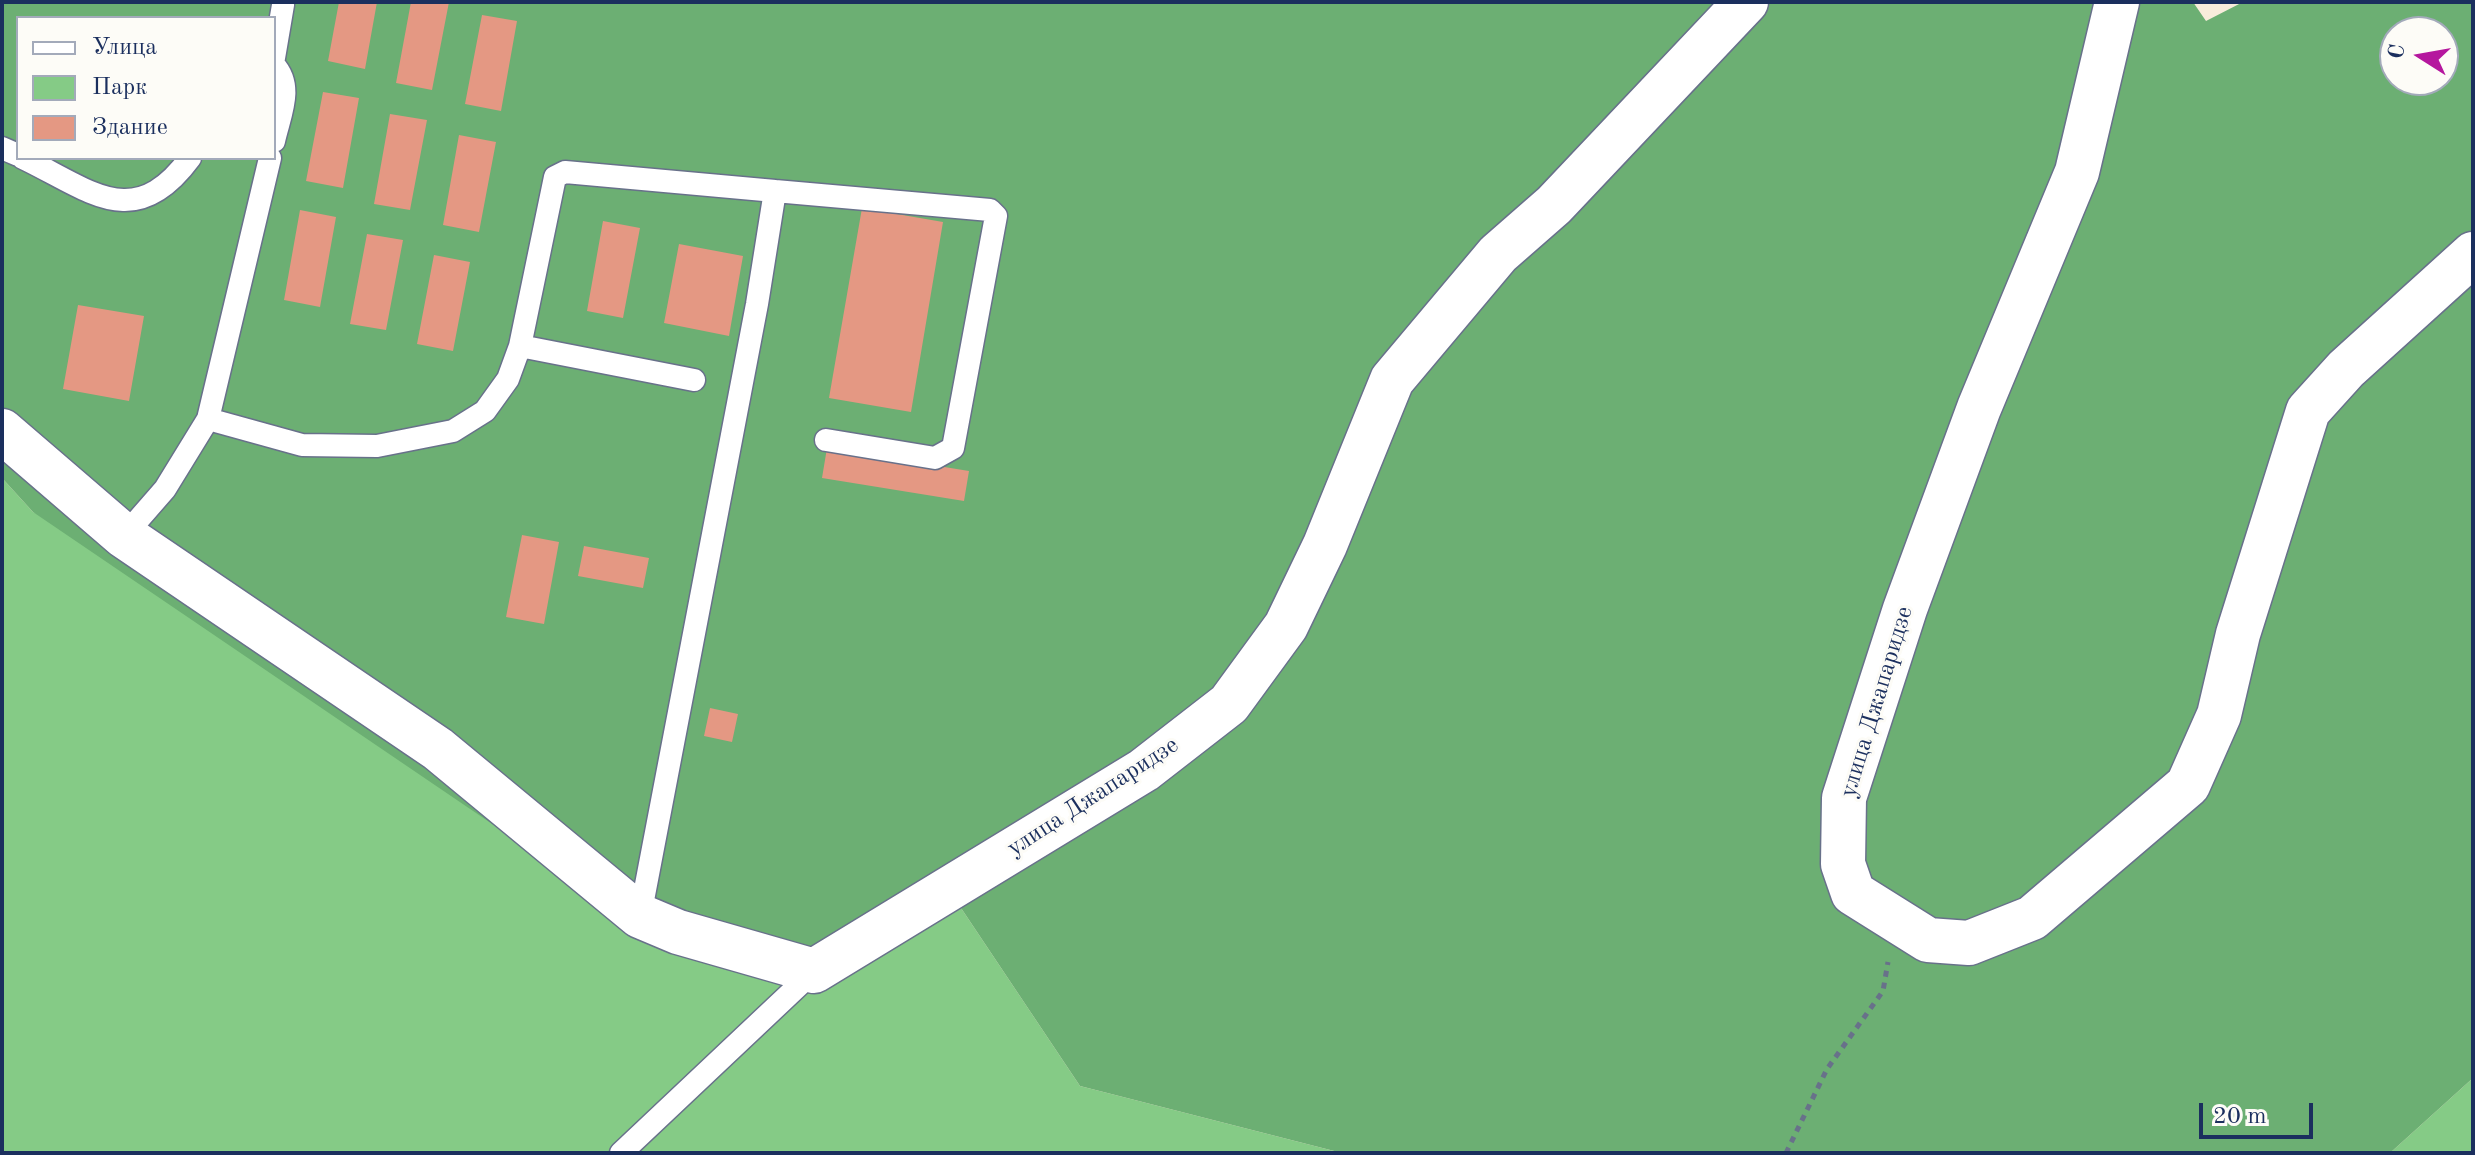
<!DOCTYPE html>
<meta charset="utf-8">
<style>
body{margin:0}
#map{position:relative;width:2475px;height:1155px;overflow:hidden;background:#f8ecdb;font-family:"Old Standard TT",serif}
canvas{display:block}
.frame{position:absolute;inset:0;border:4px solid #1b2f5e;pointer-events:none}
.legend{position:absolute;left:16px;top:16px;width:260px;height:144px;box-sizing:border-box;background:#fdfcf7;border:2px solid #a3aaba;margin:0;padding:10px 14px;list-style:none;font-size:24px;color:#1b2f5e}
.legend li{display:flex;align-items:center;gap:16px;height:40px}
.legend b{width:40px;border:2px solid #a3aaba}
.north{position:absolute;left:2379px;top:16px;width:80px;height:80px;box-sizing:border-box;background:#fdfcf7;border:2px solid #a3aaba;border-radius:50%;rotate:281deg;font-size:22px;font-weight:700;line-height:32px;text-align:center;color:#1b2f5e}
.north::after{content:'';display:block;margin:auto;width:28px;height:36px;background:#b5179e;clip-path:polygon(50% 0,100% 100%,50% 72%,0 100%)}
.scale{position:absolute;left:2199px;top:1103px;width:114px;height:36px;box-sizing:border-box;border:4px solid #1b2f5e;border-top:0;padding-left:10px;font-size:24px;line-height:28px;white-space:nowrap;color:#1b2f5e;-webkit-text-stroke:6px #fdfcf7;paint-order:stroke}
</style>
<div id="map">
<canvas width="2475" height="1155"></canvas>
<div class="frame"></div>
<ul class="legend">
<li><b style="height:10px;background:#fff"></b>Улица</li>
<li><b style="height:22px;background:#85cb86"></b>Парк</li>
<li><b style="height:22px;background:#e49883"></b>Здание</li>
</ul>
<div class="north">С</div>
<div class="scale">20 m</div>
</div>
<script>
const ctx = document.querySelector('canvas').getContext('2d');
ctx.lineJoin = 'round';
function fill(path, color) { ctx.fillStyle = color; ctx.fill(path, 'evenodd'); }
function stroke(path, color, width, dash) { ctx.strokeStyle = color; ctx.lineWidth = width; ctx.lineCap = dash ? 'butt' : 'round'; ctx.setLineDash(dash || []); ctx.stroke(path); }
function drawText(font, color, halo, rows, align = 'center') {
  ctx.font = font + ' "Old Standard TT",serif'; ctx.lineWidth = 6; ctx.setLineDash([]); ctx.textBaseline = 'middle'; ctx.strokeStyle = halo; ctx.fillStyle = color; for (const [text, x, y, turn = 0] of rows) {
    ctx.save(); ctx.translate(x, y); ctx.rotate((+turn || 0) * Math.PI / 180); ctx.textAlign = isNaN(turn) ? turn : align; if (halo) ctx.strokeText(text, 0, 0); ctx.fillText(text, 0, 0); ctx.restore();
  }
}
fill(new Path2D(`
 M2,478L33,512L959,905L1080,1086L1342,1153H2Z
 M2473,1078V1153H2390Z`), '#85cb86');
fill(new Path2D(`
 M2,2H2193L2206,21L2243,2H2473V1078L2390,1153H1342L1080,1086L959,905L830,979L660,938L33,512L2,478ZM18,18H274V158H18ZM2395,32H2443V80H2395Z`), '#6caf73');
fill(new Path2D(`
 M339,2H377L365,69L328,61Z
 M411,2H449L432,90L396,83Z
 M482,15L517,21L501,111L465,104Z
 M323,92L359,98L343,188L306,181Z
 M390,114L427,120L410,210L374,204Z
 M459,135L496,142L479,232L443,225Z
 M862,208L943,222L911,412L829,398Z
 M300,210L336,217L320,307L284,300Z
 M603,221L640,228L623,318L587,311Z
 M367,234L403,240L386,330L350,324Z
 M679,244L743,256L729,336L664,323Z
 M434,255L470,262L453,351L417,344Z
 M78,305L144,316L129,401L63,389Z
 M827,448L969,471L964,501L822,478Z
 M522,535L559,542L544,624L506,617Z
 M584,546L649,558L643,588L578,576Z
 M710,708L738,714L732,742L704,736Z`), '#e49883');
const service = new Path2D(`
 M274,58L283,5
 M274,65C294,87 280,114 274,141
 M2,148L18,155
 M23,158C90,190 134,234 190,158
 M520,346L694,380
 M208,419L302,445L377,446L453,431L485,411L508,379L520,346L555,177L565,172L775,191
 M124,536L165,489L208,419L270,158
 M640,916L757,304L775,191L990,210L996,216L953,448L935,458L826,440
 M621,1153L814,971`);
const tertiary = new Path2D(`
 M2117,2L2077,172L1979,408L1905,609L1844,798L1843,864L1853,893L1928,940L1969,943L2032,918L2188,785L2219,715L2238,634L2308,411L2346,369L2473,254
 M2,431L124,536L438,749L640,916L678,932L814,971L1144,770L1229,704L1286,626L1325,545L1392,380L1498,254L1554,205L1746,2`);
stroke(service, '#68718a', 25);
stroke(tertiary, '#68718a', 47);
stroke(new Path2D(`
 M1786,1153L1827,1069L1883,991L1888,962`), '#68718a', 5, [6, 6]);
stroke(service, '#fff', 22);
stroke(tertiary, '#fff', 44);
drawText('24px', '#1b2f5e', '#fdfcf7', [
 ["улица Джапаридзе",1877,702,-73],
 ["улица Джапаридзе",1093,797,-33]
]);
</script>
